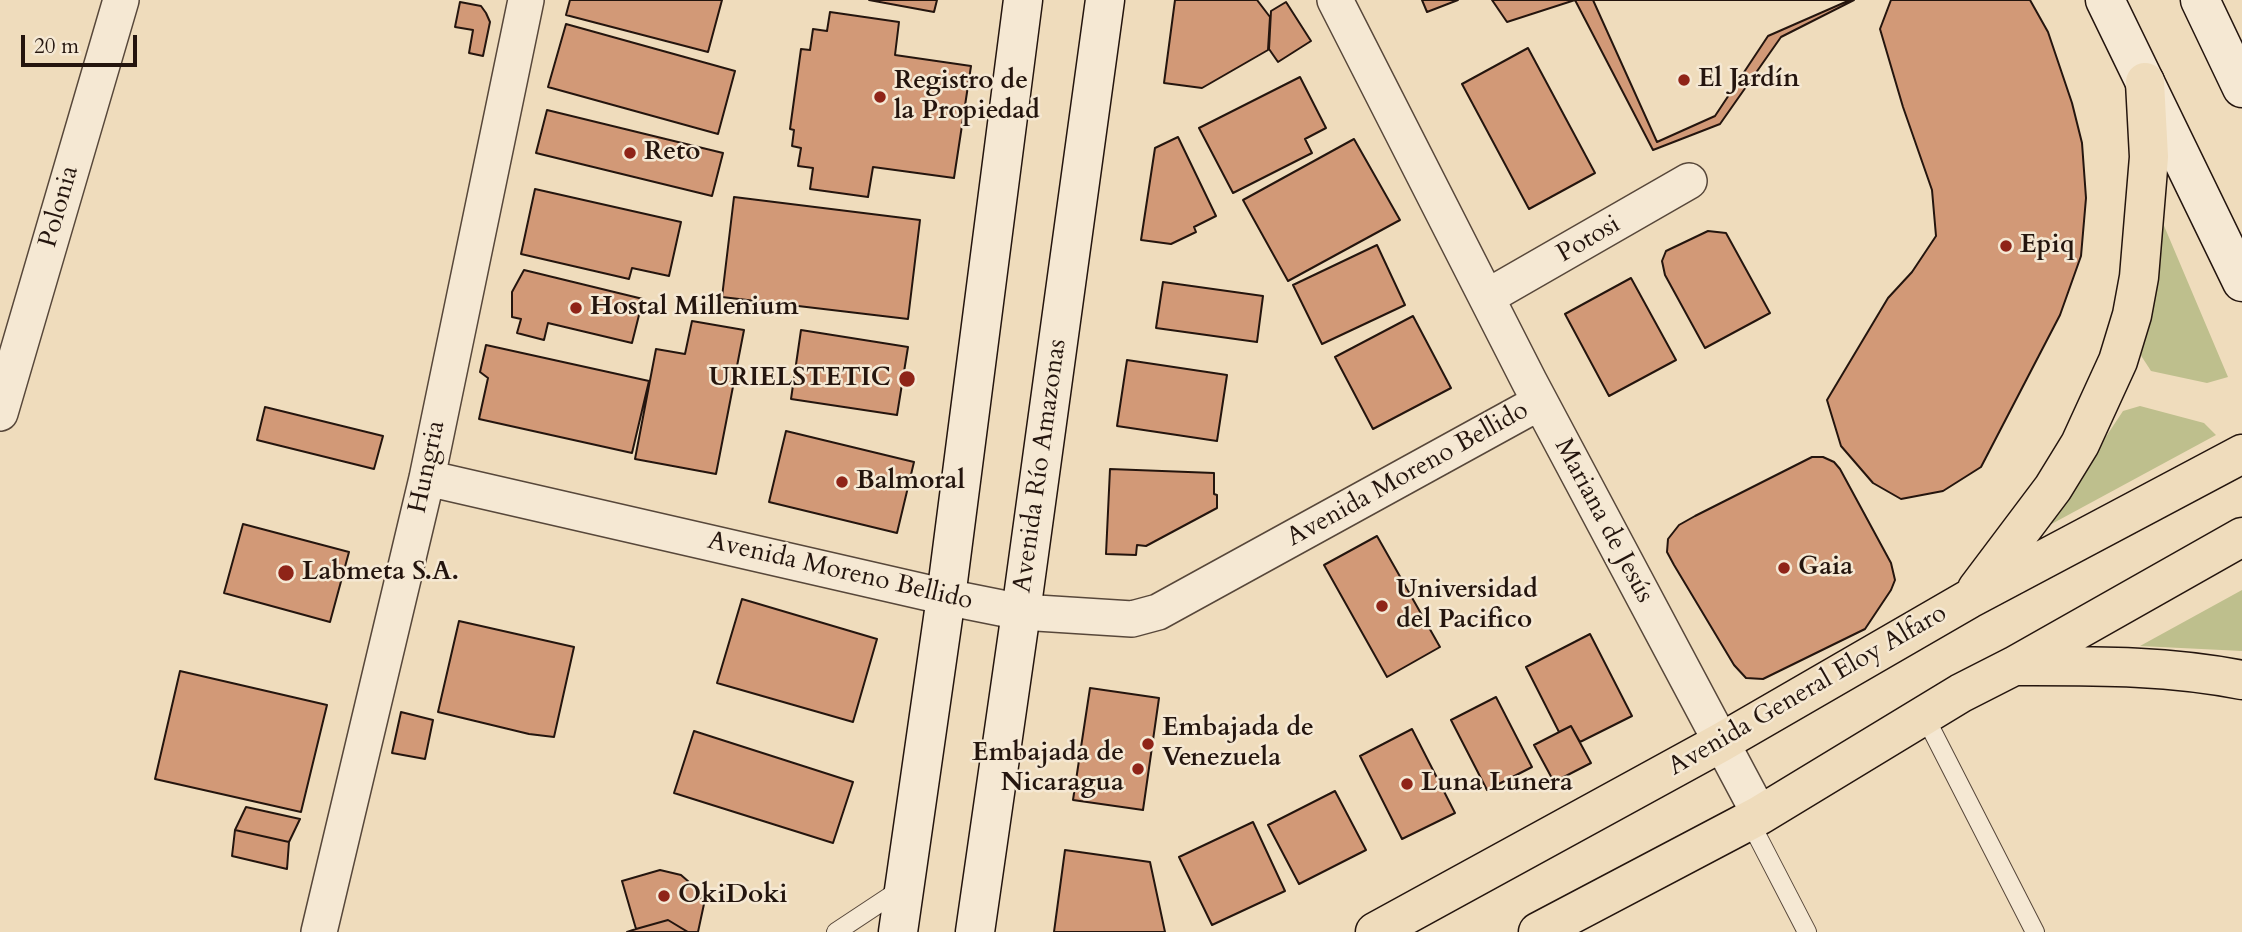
<!DOCTYPE html>
<meta charset="utf-8">
<style>
body{margin:0}
#map{position:relative;width:2242px;height:932px;overflow:hidden;background:#efdcbc;font-family:Cardo,serif}
canvas{display:block}
.scale{position:absolute;left:21px;top:35px;width:116px;height:32px;box-sizing:border-box;border:4px solid #24150e;border-top:0;padding-left:9px;font-size:21px;line-height:24px;white-space:nowrap;color:#24150e;-webkit-text-stroke:5px #f5e8d3;paint-order:stroke}
</style>
<div id="map">
<canvas width="2242" height="932"></canvas>
<div class="scale">20 m</div>
</div>
<script>
const ctx = document.querySelector('canvas').getContext('2d');
ctx.lineJoin = 'round';
function fill(path, color) { ctx.fillStyle = color; ctx.fill(path, 'evenodd'); }
function stroke(path, color, width, dash) { ctx.strokeStyle = color; ctx.lineWidth = width; ctx.lineCap = dash ? 'butt' : 'round'; ctx.setLineDash(dash || []); ctx.stroke(path); }
function drawText(font, color, halo, rows, align = 'center') {
  ctx.font = font + ' Cardo,serif'; ctx.lineWidth = 5; ctx.setLineDash([]); ctx.textBaseline = 'middle'; ctx.strokeStyle = halo; ctx.fillStyle = color; for (const [text, x, y, turn = 0] of rows) {
    ctx.save(); ctx.translate(x, y); ctx.rotate((+turn || 0) * Math.PI / 180); ctx.textAlign = isNaN(turn) ? turn : align; if (halo) ctx.strokeText(text, 0, 0); ctx.fillText(text, 0, 0); ctx.restore();
  }
}
fill(new Path2D(`
 M2162,221L2228,377L2207,383L2151,371L2140,354Z
 M2140,406L2204,423L2216,435L2046,527L2123,411Z
 M2242,590V651L2140,646Z`), '#bebf8d');
const building = new Path2D(`
 M570,0H722L708,52L566,15Z
 M869,0H937L934,12Z
 M1175,0H1257L1270,17L1268,50L1202,88L1164,83Z
 M1422,0H1458L1427,12Z
 M1492,0H1854L1781,37L1720,124L1653,150L1575,0L1507,22Z
 M1593,0H1850L1768,36L1715,116L1657,142Z
 M1891,0H2030L2048,32L2072,103L2082,143L2086,198L2081,256L2060,315L1981,467L1943,491L1901,499L1873,483L1841,446L1827,400L1888,298L1912,272L1936,236L1932,190L1903,107L1880,29Z
 M460,2L481,6L486,13L490,22L483,56L469,53L473,30L455,27Z
 M1286,2L1311,41L1278,62L1269,49L1271,11Z
 M830,12L899,22L895,55L971,66L954,178L873,167L868,197L810,189L813,168L798,166L801,148L792,146L794,130L790,129L801,49L810,50L813,29L827,31Z
 M566,24L735,71L718,134L548,87Z
 M1528,48L1595,173L1529,209L1462,84Z
 M1300,77L1326,128L1305,139L1312,153L1233,193L1199,128Z
 M547,110L723,153L712,196L536,153Z
 M1178,137L1216,216L1194,227L1196,232L1171,244L1141,240L1155,148Z
 M1354,139L1400,220L1288,281L1243,200Z
 M535,189L681,222L669,276L632,268L629,279L521,254Z
 M734,197L920,220L908,319L722,297Z
 M1708,231L1726,233L1770,313L1705,348L1665,275L1662,261L1666,251Z
 M1377,245L1405,305L1322,344L1293,285Z
 M524,270L643,299L632,343L548,323L544,340L517,333L521,319L512,317V292Z
 M1631,278L1676,360L1609,396L1565,314Z
 M1163,282L1263,296L1257,342L1156,328Z
 M1413,316L1451,388L1373,429L1335,357Z
 M692,321L744,330L716,474L635,459L656,349L685,354Z
 M801,330L908,347L897,415L791,399Z
 M486,345L649,381L632,453L479,419L488,378L480,372Z
 M1127,360L1227,375L1217,441L1117,426Z
 M265,407L383,436L374,469L257,440Z
 M786,431L914,462L897,533L769,502Z
 M1812,457H1823L1834,462L1840,469L1891,563L1895,580L1891,590L1865,629L1763,679L1746,678L1734,665L1674,565L1667,552L1668,539L1679,525L1695,516Z
 M1110,469L1214,473V494L1217,495V508L1146,546L1137,545L1136,555L1106,554Z
 M243,524L349,552L330,622L224,593Z
 M1377,536L1440,647L1387,677L1324,565Z
 M742,599L877,639L853,722L717,683Z
 M459,621L574,647L554,737L529,734L438,712Z
 M1590,634L1632,716L1580,742L1571,726L1559,732L1526,667Z
 M180,671L327,705L301,812L155,779Z
 M1090,688L1159,698L1143,810L1073,800Z
 M1496,697L1532,767L1487,790L1451,720Z
 M401,712L433,720L425,759L392,753Z
 M1571,726L1591,763L1554,782L1534,745Z
 M1412,729L1455,813L1402,839L1360,756Z
 M694,731L853,782L833,843L674,793Z
 M1335,791L1366,850L1299,884L1268,825Z
 M246,807L300,819L289,842L235,830Z
 M1253,822L1285,891L1212,925L1179,857Z
 M235,830L289,842L287,869L232,856Z
 M1065,850L1150,862L1165,932H1054Z
 M660,870L681,875L697,889L704,904L698,932H688L668,920L636,929L622,881Z
 M668,920L688,932H627L636,929Z`);
fill(building, '#d29977');
stroke(building, '#24150e', 2);
const service = new Path2D(`
 M1924,715L2035,932
 M1749,820L1807,932
 M836,932L901,889`);
const minor = new Path2D(`
 M1335,0L1529,381L1760,815
 M1487,297L1689,181
 M0,413L121,0
 M427,478L946,597L1021,612L1132,619L1158,612L1540,402
 M319,932L427,478L526,0`);
const secondary = new Path2D(`
 M2105,0L2242,282
 M2200,0L2242,88
 M898,932L946,597L1023,0
 M975,932L1021,612L1105,0`);
const primary = new Path2D(`
 M1977,589L2053,488L2080,444L2118,361L2132,315L2139,277L2149,157L2145,82
 M2016,666C2092,666 2167,665 2242,680
 M1375,932L1720,743L1969,599L2242,454
 M1538,932L1760,815L1961,693L2014,666L2242,537`);
stroke(service, '#57473a', 20);
stroke(minor, '#57473a', 38);
stroke(secondary, '#24150e', 41);
stroke(primary, '#24150e', 41);
stroke(service, '#f5e8d3', 18);
stroke(minor, '#f5e8d3', 35);
stroke(secondary, '#f5e8d3', 38);
stroke(primary, '#efdcbc', 38);
for (const [x, y, r, color] of [
 [1684,80,7,"#8f2418"],
 [880,97,7,"#8f2418"],
 [630,153,7,"#8f2418"],
 [2006,246,7,"#8f2418"],
 [576,308,7,"#8f2418"],
 [907,379,9,"#8f2418"],
 [842,482,7,"#8f2418"],
 [1784,568,7,"#8f2418"],
 [286,573,9,"#8f2418"],
 [1382,606,7,"#8f2418"],
 [1148,744,7,"#8f2418"],
 [1138,769,7,"#8f2418"],
 [1407,784,7,"#8f2418"],
 [664,896,7,"#8f2418"]
]) { const dot = new Path2D(); dot.arc(x, y, r, 0, 2 * Math.PI); ctx.fillStyle = color; ctx.fill(dot); stroke(dot, '#f5e8d3', 2.5); }
drawText('bold 26px', '#24150e', '#f5e8d3', [
 ["El Jardín",1698,80],
 ["Registro de",894,82],
 ["la Propiedad",894,112],
 ["Reto",644,153],
 ["Epiq",2020,246],
 ["Hostal Millenium",590,308],
 ["URIELSTETIC",891,379,"right"],
 ["Balmoral",856,482],
 ["Gaia",1798,568],
 ["Labmeta S.A.",302,573],
 ["Universidad",1396,591],
 ["del Pacifico",1396,621],
 ["Embajada de",1162,729],
 ["Venezuela",1162,759],
 ["Embajada de",1124,754,"right"],
 ["Nicaragua",1124,784,"right"],
 ["Luna Lunera",1421,784],
 ["OkiDoki",678,896]
], 'left');
drawText('26px', '#24150e', '#f5e8d3', [
 ["Polonia",60,207,-74],
 ["Potosi",1589,240,-30],
 ["Avenida Río Amazonas",1041,466,-82],
 ["Hungria",428,467,-78],
 ["Avenida Moreno Bellido",1408,475,-29],
 ["Mariana de Jesús",1603,521,62],
 ["Avenida Moreno Bellido",840,572,13],
 ["Avenida General Eloy Alfaro",1808,691,-30]
]);
</script>
